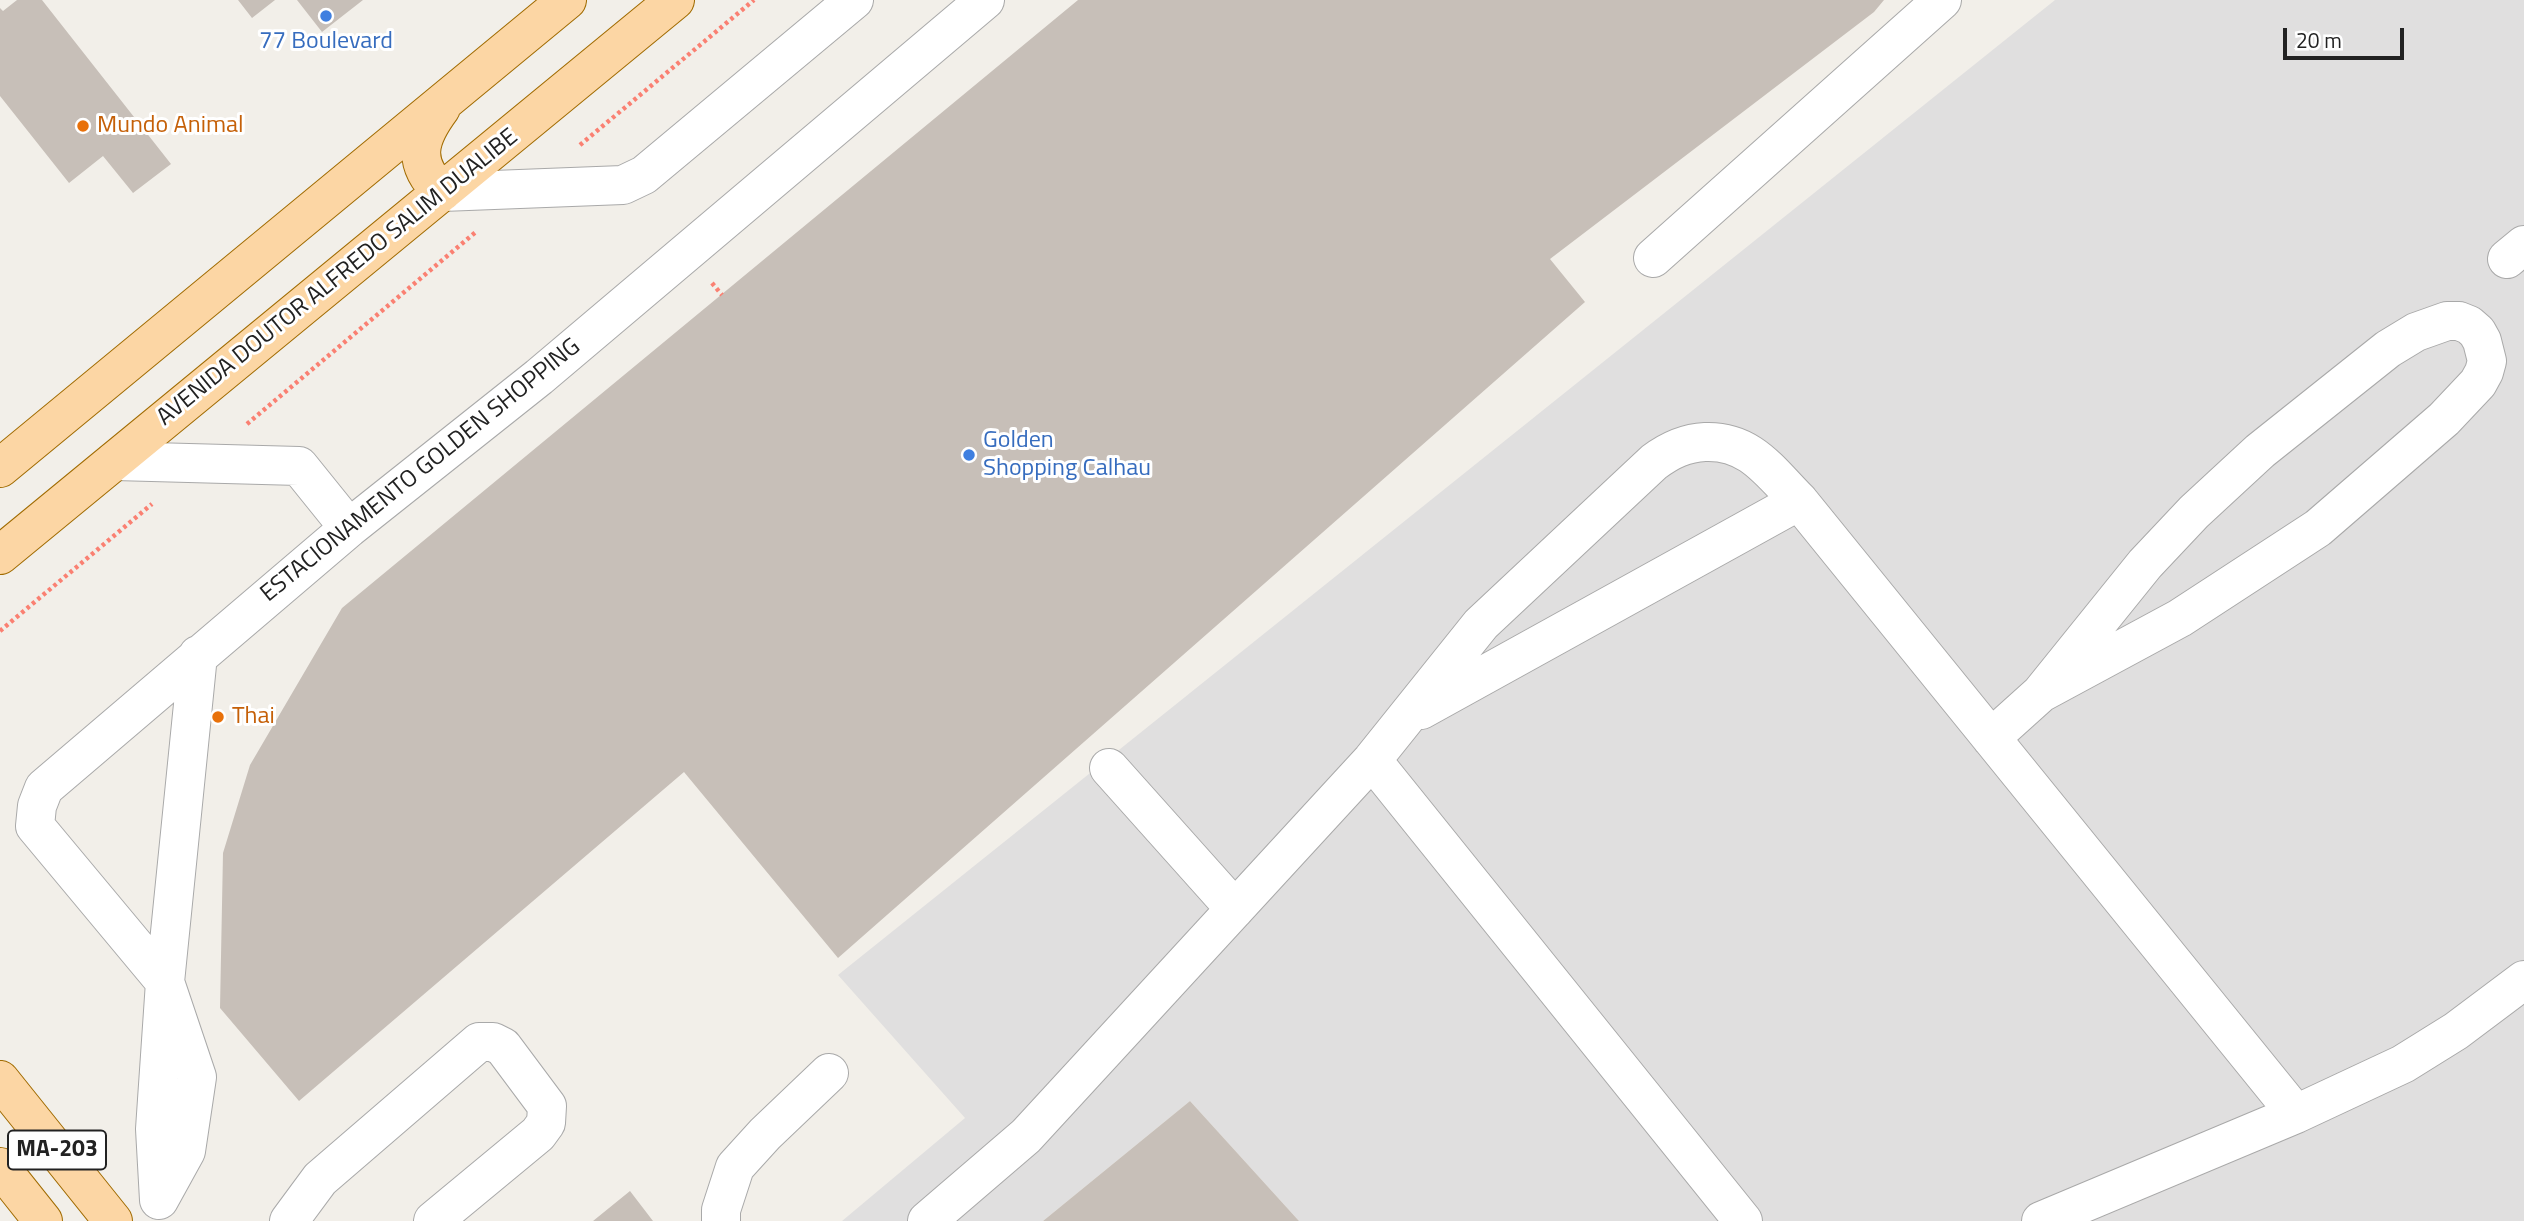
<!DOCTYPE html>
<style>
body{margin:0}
#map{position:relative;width:2524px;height:1221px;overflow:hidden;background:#f2efe9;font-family:"Titillium Web",sans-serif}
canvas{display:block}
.scale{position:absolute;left:2283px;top:28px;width:121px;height:32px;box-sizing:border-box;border:4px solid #222;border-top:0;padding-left:9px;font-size:21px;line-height:24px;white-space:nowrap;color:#222;-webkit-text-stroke:5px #fff;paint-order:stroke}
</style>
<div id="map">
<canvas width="2524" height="1221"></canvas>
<div class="scale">20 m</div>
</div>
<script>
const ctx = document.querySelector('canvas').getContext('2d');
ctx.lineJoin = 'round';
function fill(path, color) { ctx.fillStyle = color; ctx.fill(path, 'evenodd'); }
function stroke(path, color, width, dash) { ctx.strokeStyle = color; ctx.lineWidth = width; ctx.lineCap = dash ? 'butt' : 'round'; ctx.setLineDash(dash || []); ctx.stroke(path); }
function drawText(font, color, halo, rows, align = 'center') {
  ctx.font = font + ' "Titillium Web",sans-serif'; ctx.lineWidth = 6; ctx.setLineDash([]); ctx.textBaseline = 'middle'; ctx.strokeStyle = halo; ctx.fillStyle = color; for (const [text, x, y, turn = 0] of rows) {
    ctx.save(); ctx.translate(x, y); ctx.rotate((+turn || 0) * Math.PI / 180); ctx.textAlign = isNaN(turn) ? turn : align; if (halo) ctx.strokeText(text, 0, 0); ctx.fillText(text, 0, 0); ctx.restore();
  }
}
fill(new Path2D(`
 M2055,0H2524V1221H1299L1190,1101L1043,1221H842L965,1118L838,975Z`), '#e0dfdf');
fill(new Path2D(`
 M17,0H42L171,164L133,193L103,156L69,183L0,96V8L3,11Z
 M238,0H275L252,18Z
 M297,0H363L322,32Z
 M1078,0H1884L1874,12L1550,259L1585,302L838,958L684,772L299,1101L220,1008L223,853L250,765L342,608Z
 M1190,1101L1299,1221H1043Z
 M630,1191L653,1221H593Z`), '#c7bfb8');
const minor = new Path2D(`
 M442,192L623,185L644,175L854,0
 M1653,258L1942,0
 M2507,259L2524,245
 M115,461L299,466L349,528
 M1421,710L1799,501
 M1991,738L2041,693L2145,564L2194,512L2260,451L2388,349L2416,332L2447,321H2459L2469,325L2477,332L2482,341L2487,361L2484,372L2478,383L2444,419L2318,528L2180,618L2041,693
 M1372,760L1743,1221
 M1109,768L1235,909
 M159,1200L186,1151L197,1077L165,982L35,826L37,806L44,788L349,528L539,377L985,0
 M159,1200L155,1129L165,982L198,655
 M289,1221L320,1179L479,1042H493L503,1047L547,1106L546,1123L538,1134L433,1221
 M721,1221V1210L735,1167L765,1134L829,1073
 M927,1221L1026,1136L1372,760L1481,624L1654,462C1670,450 1685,443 1705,442C1750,440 1770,472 1799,501L2296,1114
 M2041,1221L2296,1114L2403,1064L2456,1031L2524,980`);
const major = new Path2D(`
 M441,108C418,139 411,163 442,192
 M0,468L567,0
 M0,555L675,0
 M0,1080L113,1221
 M0,1167L43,1221`);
stroke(minor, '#a9a9a9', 40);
stroke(major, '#a06b00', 40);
stroke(new Path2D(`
 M580,145L754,0
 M712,283L722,295
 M247,424L477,231
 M0,631L152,504`), '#fa8072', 4.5, [3.5, 3.5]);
stroke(minor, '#fff', 38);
stroke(major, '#fcd6a4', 38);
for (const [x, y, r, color] of [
 [326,16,7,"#3f7fe0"],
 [83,126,7,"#e8710a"],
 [969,455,7,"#3f7fe0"],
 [218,717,7,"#e8710a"]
]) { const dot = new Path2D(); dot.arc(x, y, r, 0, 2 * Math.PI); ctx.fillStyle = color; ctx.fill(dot); stroke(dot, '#fff', 2.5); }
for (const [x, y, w] of [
 [57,1150,98]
]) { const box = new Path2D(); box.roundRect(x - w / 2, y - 19.5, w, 39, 5); ctx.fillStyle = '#fff'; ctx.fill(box); stroke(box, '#222', 2); }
drawText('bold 23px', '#222', null, [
 ["MA-203",57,1150]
]);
drawText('24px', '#366cbe', '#fff', [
 ["77 Boulevard",326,42],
 ["Golden",983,441,"left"],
 ["Shopping Calhau",983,469,"left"]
]);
drawText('24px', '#c56008', '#fff', [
 ["Mundo Animal",97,126],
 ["Thai",232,717]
], 'left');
drawText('24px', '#222', '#fff', [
 ["AVENIDA DOUTOR ALFREDO SALIM DUALIBE",338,278,-39],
 ["ESTACIONAMENTO GOLDEN SHOPPING",421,471,-39]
]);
</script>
